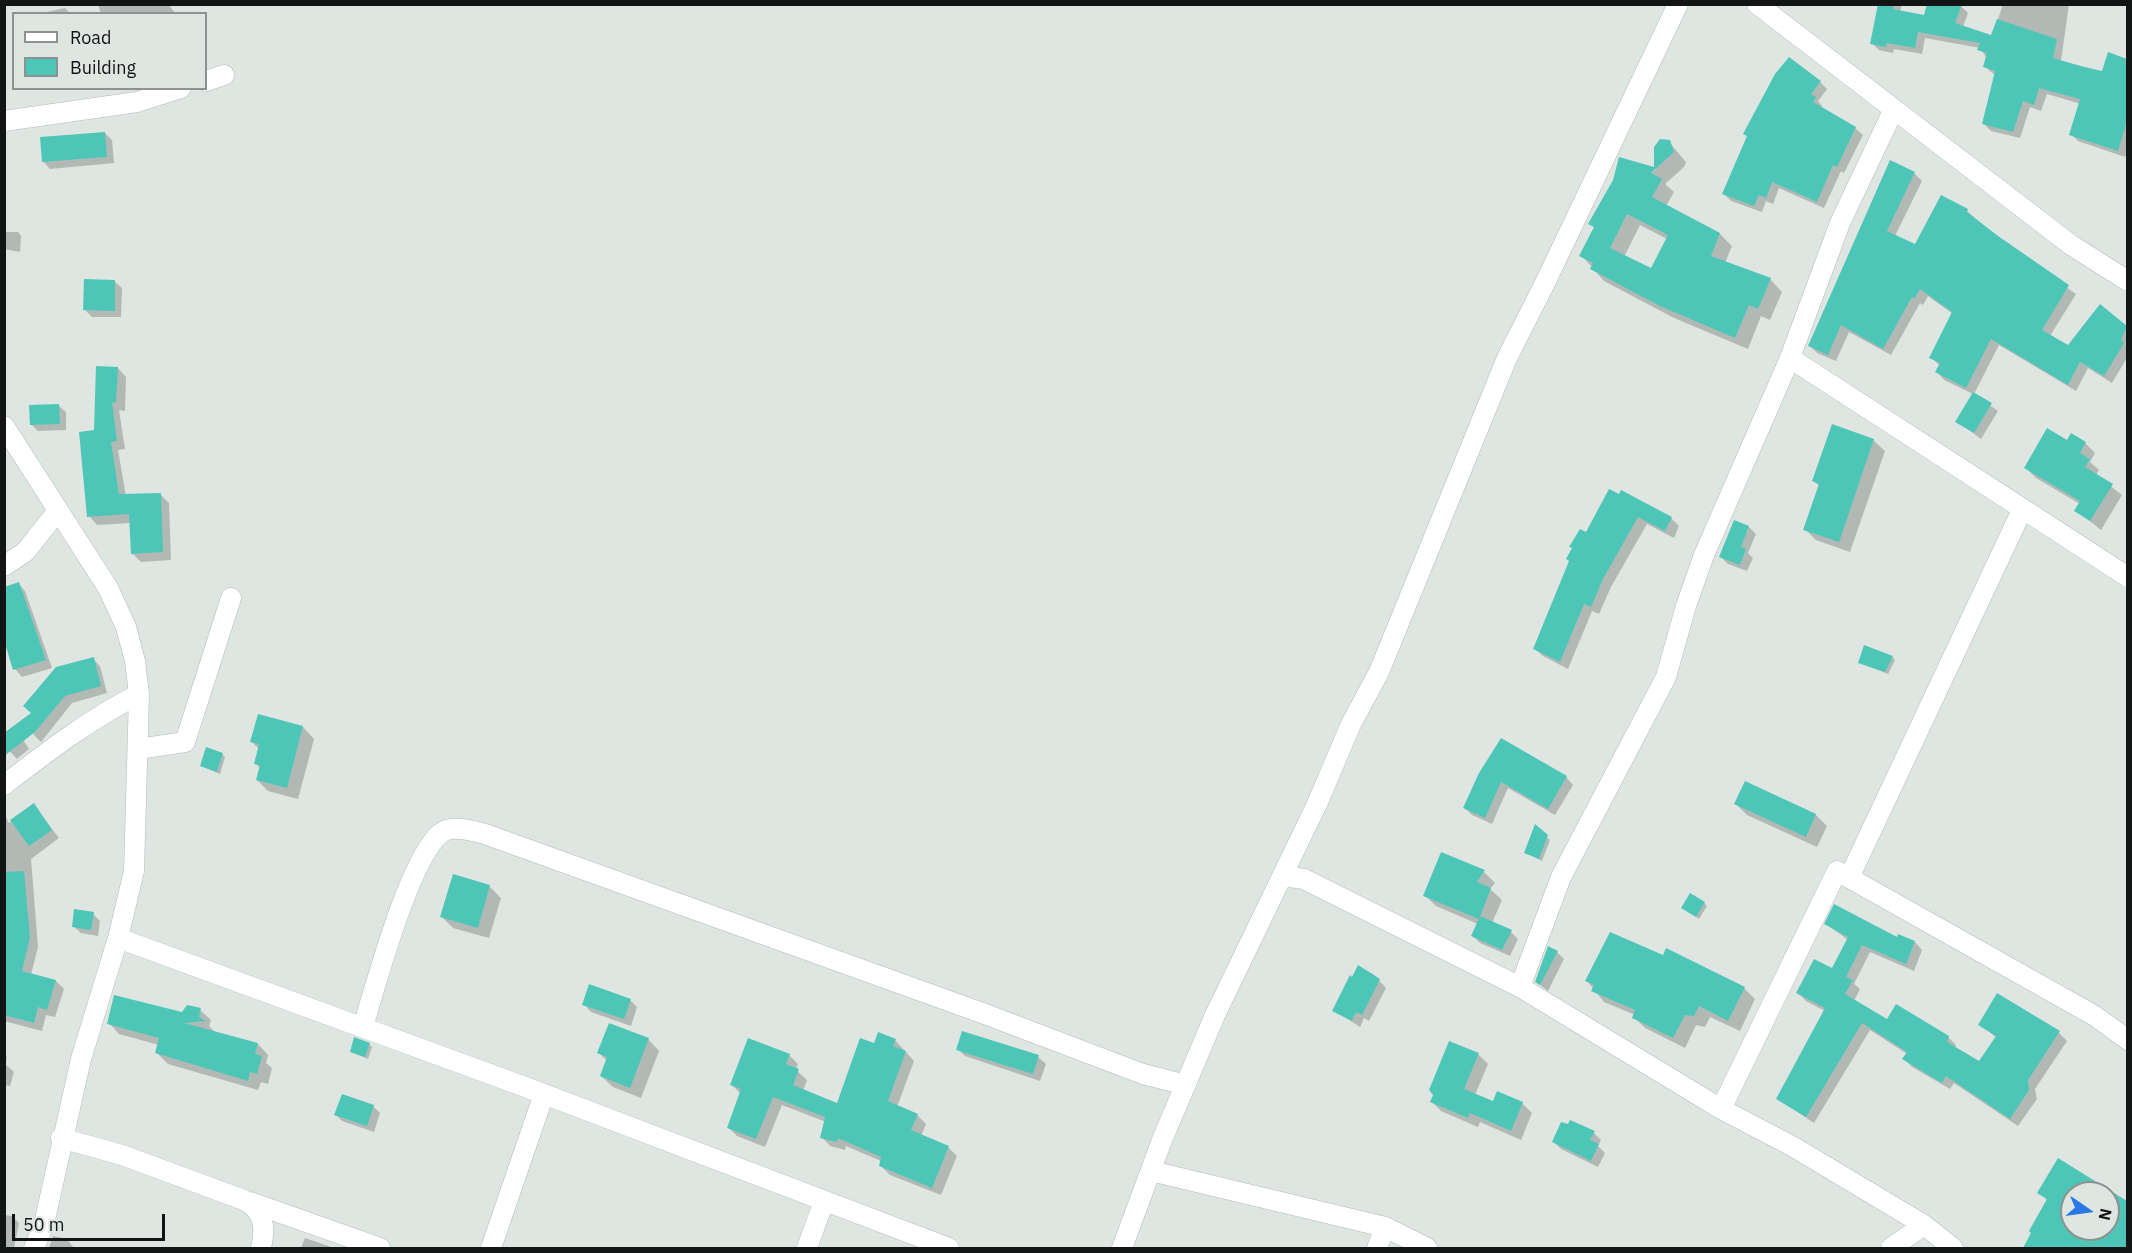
<!DOCTYPE html>
<style>
body{margin:0}
#map{position:relative;width:2132px;height:1253px;overflow:hidden;background:#dfe6e2;font-family:"IBM Plex Sans",sans-serif}
canvas{display:block}
.frame{position:absolute;inset:0;border:6px solid #121514;pointer-events:none}
.legend{position:absolute;left:12px;top:12px;width:195px;height:78px;box-sizing:border-box;background:#dfe6e2;border:2px solid #8d9290;margin:0;padding:8px 10px;list-style:none;font-size:18px;color:#121514}
.legend li{display:flex;align-items:center;gap:12px;height:30px}
.legend b{width:30px;border:2px solid #8d9290}
.north{position:absolute;left:2060px;top:1181px;width:60px;height:60px;box-sizing:border-box;background:#dfe6e2;border:2px solid #8d9290;border-radius:50%;rotate:103deg;font-size:16px;font-weight:700;line-height:24px;text-align:center;color:#121514}
.north::after{content:'';display:block;margin:auto;width:21px;height:27px;background:#2979e4;clip-path:polygon(50% 0,100% 100%,50% 72%,0 100%)}
.scale{position:absolute;left:12px;top:1214px;width:153px;height:27px;box-sizing:border-box;border:3px solid #121514;border-top:0;padding-left:8px;font-size:18px;line-height:21px;white-space:nowrap;color:#121514;-webkit-text-stroke:4px #dfe6e2;paint-order:stroke}
</style>
<div id="map">
<canvas width="2132" height="1253"></canvas>
<div class="frame"></div>
<ul class="legend">
<li><b style="height:8px;background:#fff"></b>Road</li>
<li><b style="height:16px;background:#4ec6b7"></b>Building</li>
</ul>
<div class="north">N</div>
<div class="scale">50 m</div>
</div>
<script>
const ctx = document.querySelector('canvas').getContext('2d');
ctx.lineJoin = 'round';
function fill(path, color) { ctx.fillStyle = color; ctx.fill(path, 'evenodd'); }
function stroke(path, color, width, dash) { ctx.strokeStyle = color; ctx.lineWidth = width; ctx.lineCap = dash ? 'butt' : 'round'; ctx.setLineDash(dash || []); ctx.stroke(path); }
fill(new Path2D(`
 M98,4H168L176,14H101Z
 M1879,4H1902L1900,12L1925,17L1961,6L1968,13L1963,27L1992,37L2003,4H2069L2061,61L2103,72L2109,54L2128,60V149L2125,157L2078,141L2071,134L2081,104L2047,94L2041,111L2030,107L2020,138L1991,131L1984,124L1995,75L1984,66L1986,57L1980,48L1925,38L1922,54L1894,49L1893,53L1879,50L1872,43Z
 M65,8L71,14H37Z
 M1820,82L1827,89L1818,101L1822,106L1821,108L1855,128L1863,135L1844,173L1841,171L1824,208L1779,188L1773,204L1766,201L1762,212L1731,201L1724,194Z
 M105,133L112,140L114,163L50,169L43,161Z
 M1669,142L1686,162L1684,167L1665,184L1674,192L1666,206L1720,234L1732,246L1725,263L1770,279L1782,292L1770,320L1761,316L1748,349L1674,318L1604,281L1581,255L1595,228L1590,224L1656,169ZM1640,225L1667,239L1651,270L1624,257Z
 M1914,173L1922,181L1895,236L1916,245L1967,211L1997,238L2076,294L2050,336L2069,347L2100,306L2128,328V356L2112,383L2088,368L2076,391L1999,345L1974,394L1998,411L1981,439L1957,421L1973,394L1944,380L1937,372L1940,366L1931,357L1953,314L1928,296L1923,305L1920,303L1891,355L1849,332L1836,361L1817,353L1810,346Z
 M4,232H18L21,236L20,252L4,249Z
 M114,281L122,288L121,317H92L85,310Z
 M118,368L126,377L125,411L119,410L125,449L118,450L126,496L160,494L169,503L171,560L141,562L132,553L131,523L97,525L89,516L95,431Z
 M58,405L66,412V430L38,431L31,424Z
 M1873,440L1885,451L1850,552L1816,540L1805,529L1819,486L1814,481Z
 M2068,442L2085,443L2095,453L2090,462L2099,470L2096,475L2122,495L2101,530L2076,510L2080,504L2036,478L2026,468Z
 M1619,496L1671,518L1679,526L1674,538L1647,524L1611,587L1599,614L1592,611L1568,669L1543,656L1534,648L1586,534Z
 M1734,521L1749,527L1756,534L1748,553L1753,558L1747,571L1728,564L1721,557Z
 M18,583L25,591L52,668L22,677L15,669L7,644L4,646V589Z
 M1892,657L1895,660L1888,674L1860,663Z
 M93,659L100,666L107,693L72,703L41,742L34,735L29,717Z
 M303,727L314,739L298,799L268,791L257,780L260,768L255,763L259,749L252,742Z
 M20,735L29,749L17,759L4,745Z
 M222,754L225,757L220,774L201,766Z
 M1480,773L1566,777L1573,785L1555,815L1508,788L1492,824L1472,815L1465,808Z
 M1745,783L1816,815L1827,826L1817,847L1747,815L1736,804Z
 M34,805L59,838L31,859L38,947L31,975L56,981L64,989L55,1017L46,1015L42,1031L4,1021V813L9,823Z
 M1536,827L1550,840L1542,861L1526,853Z
 M1442,854L1484,872L1495,883L1490,889L1502,900L1492,923L1511,932L1518,939L1510,956L1480,943L1473,936L1478,924L1436,906L1425,895Z
 M454,876L490,887L501,898L489,938L453,928L442,917Z
 M1704,903L1707,906L1699,919L1683,908Z
 M93,914L100,921L98,936L81,933L73,926Z
 M1826,924L1915,942L1922,950L1914,971L1870,952L1854,984L1860,989L1854,1001L1887,1021L1948,1037L1956,1045L1955,1049L1980,1063L1997,1038L1980,1025L1998,995L2059,1033L2067,1041L2035,1089L2037,1099L2018,1126L1954,1083L1950,1089L1912,1067L1904,1059L1907,1054L1870,1030L1814,1123L1778,1099L1825,1011L1806,1001L1798,993L1832,970L1848,940Z
 M1666,950L1744,988L1755,999L1740,1031L1710,1017L1705,1027L1696,1025L1685,1048L1645,1028L1634,1017L1635,1015L1604,1002L1587,981L1663,957Z
 M1557,952L1564,959L1548,991L1536,982Z
 M1359,967L1373,974L1386,988L1369,1021L1364,1018L1360,1027L1334,1010Z
 M630,1000L637,1007L631,1026L591,1012L584,1004Z
 M200,1010L211,1020L209,1026L216,1033L258,1044L268,1055L266,1063L272,1068L268,1084L261,1082L258,1090L168,1064L157,1053L159,1045L119,1034L109,1023Z
 M648,1039L659,1051L641,1098L613,1087L601,1076L607,1061L599,1053Z
 M895,1040L914,1061L897,1107L917,1115L926,1124L921,1136L948,1147L957,1156L941,1195L890,1175L881,1166V1161L846,1146L845,1150L830,1146L822,1137L826,1122L782,1105L765,1147L737,1136L728,1127L741,1094L732,1085L789,1055L798,1064L796,1070L807,1080L803,1091L837,1105L875,1045Z
 M369,1044L372,1047L368,1059L351,1052Z
 M958,1049L1038,1057L1046,1064L1040,1081L965,1056Z
 M4,1054L7,1057L5,1064L14,1072L10,1086L4,1085Z
 M1478,1054L1488,1064L1475,1095L1494,1103H1522L1532,1113L1521,1140L1480,1122L1478,1127L1441,1111L1432,1102Z
 M373,1106L380,1113L374,1132L342,1121L335,1114Z
 M1594,1133L1601,1140L1598,1146L1605,1153L1598,1167L1561,1149L1554,1142Z
 M2058,1161L2115,1195L2118,1212L2128,1217V1248H2025L2048,1201L2039,1192ZM2072,1193H2108V1229H2072Z
 M4,1215L12,1216L19,1223L14,1248H4Z
 M53,1236L67,1239L74,1248H49Z
 M305,1238L334,1248H301Z`), '#0003');
fill(new Path2D(`
 M1878,4H1894L1893,9L1924,15L1927,4H1962L1955,23L1991,35L1997,19L2057,39L2053,58L2084,67L2102,71L2108,52L2127,59V121L2118,151L2069,135L2080,99L2039,88L2034,105L2023,101L2013,132L1982,124L1995,71L1983,67L1987,53L1977,50L1980,43L1918,32L1915,48L1887,43L1886,47L1870,44Z
 M1789,57L1821,81L1811,94L1816,97L1813,102L1856,127L1837,167L1833,165L1817,202L1772,182L1766,198L1759,195L1754,206L1722,194L1747,136L1743,134L1775,74Z
 M105,132L107,157L42,162L40,137Z
 M1660,139L1670,140L1674,152L1651,173L1662,179L1652,197L1720,233L1711,256L1771,278L1758,309L1749,305L1735,338L1660,306L1590,269L1593,263L1579,256L1594,227L1588,224L1613,180L1619,157L1654,167V147ZM1627,214L1668,235L1651,268L1610,248Z
 M1890,160L1915,172L1887,231L1915,244L1941,195L1968,209L1967,212L1998,236L2069,285L2042,330L2068,345L2100,304L2127,326L2121,340L2124,343L2104,376L2080,362L2068,385L1991,339L1966,388L1935,372L1940,363L1929,358L1952,312L1920,289L1915,298L1912,297L1883,349L1841,325L1828,355L1808,346Z
 M84,279L115,280V311L83,310Z
 M96,366L118,367L116,403L112,402L117,441L111,442L119,494L161,493L163,552L131,554L129,514L87,517L79,432L94,430Z
 M1973,392L1992,403L1974,433L1955,422Z
 M59,404L60,424L30,425L29,405Z
 M1832,424L1874,439L1839,542L1803,530L1819,484L1812,481Z
 M2047,428L2067,440L2071,433L2086,442L2080,453L2090,459L2085,467L2113,484L2090,521L2074,511L2080,501L2024,468Z
 M1609,489L1619,494L1621,490L1672,517L1665,531L1638,517L1603,579L1591,607L1584,604L1560,662L1533,649L1569,561L1566,559L1572,548L1569,547L1580,529L1586,532Z
 M1734,520L1749,526L1741,547L1746,549L1740,565L1719,557Z
 M19,582L46,660L13,670L4,640V587Z
 M1864,645L1893,656L1885,672L1858,663Z
 M94,657L101,686L65,696L35,732L4,756V733L31,713L23,706L56,667Z
 M258,714L303,726L287,788L256,780L260,765L254,764L259,744L250,742Z
 M1501,738L1567,776L1548,809L1501,782L1485,818L1463,808L1479,773Z
 M206,747L223,753L217,772L200,766Z
 M1745,781L1816,814L1806,837L1734,804Z
 M34,803L52,830L29,846L10,820Z
 M1535,824L1548,835L1539,859L1524,853Z
 M1441,852L1485,870L1477,882L1491,888L1479,919L1423,896Z
 M24,871L30,938L22,971L56,980L47,1010L38,1007L34,1023L4,1015V872Z
 M453,874L490,885L478,928L440,917Z
 M1690,893L1705,902L1696,917L1681,908Z
 M1834,904L1897,937L1898,934L1915,941L1906,964L1862,945L1846,977L1853,980L1845,994L1887,1019L1896,1004L1949,1036L1947,1042L1979,1061L1996,1036L1978,1025L1997,993L2060,1031L2028,1080L2029,1090L2010,1119L1946,1076L1942,1083L1902,1059L1907,1052L1862,1023L1806,1117L1776,1099L1825,1008L1796,993L1814,959L1832,968L1848,937L1824,924Z
 M74,909L94,912L91,930L72,927Z
 M1480,916L1512,930L1502,950L1471,936Z
 M1610,932L1663,955L1666,948L1745,987L1728,1021L1699,1006L1694,1016L1685,1015L1673,1038L1632,1018L1635,1010L1591,991L1594,985L1585,981Z
 M1548,946L1558,951L1540,985L1535,982Z
 M1358,965L1380,979L1362,1015L1356,1012L1352,1021L1332,1011L1350,975L1352,977Z
 M589,984L631,999L624,1019L582,1005Z
 M114,995L182,1012L187,1005L201,1008L199,1017L206,1021L184,1023L258,1043L255,1054L262,1056L257,1074L250,1072L248,1081L155,1053L159,1038L107,1024Z
 M609,1023L649,1038L630,1088L600,1076L607,1057L597,1053Z
 M962,1031L1039,1055L1033,1074L956,1050Z
 M878,1032L896,1039L893,1046L906,1051L888,1101L918,1114L911,1130L949,1146L932,1188L879,1166L881,1157L838,1138L837,1142L820,1138L825,1117L773,1097L756,1139L727,1128L741,1089L730,1085L748,1038L790,1054L786,1064L799,1069L793,1085L837,1103L860,1038L874,1043Z
 M354,1037L370,1043L365,1057L350,1052Z
 M1449,1041L1479,1053L1464,1089L1493,1101L1497,1091L1523,1102L1511,1131L1470,1113L1468,1118L1430,1102L1433,1095L1429,1090Z
 M342,1094L374,1105L367,1126L334,1115Z
 M1570,1120L1595,1131L1590,1140L1599,1144L1591,1161L1552,1142L1561,1122L1568,1124Z
 M2058,1158L2127,1201V1248H2023L2031,1233L2029,1231L2047,1199L2037,1193ZM2072,1193H2108V1229H2072Z`), '#4ec6b7');
const street = new Path2D(`
 M1757,4L2071,245L2128,281
 M206,81L224,75
 M4,121L137,102L181,88
 M1790,358L2128,577
 M4,426L108,588L126,627L135,661L139,694L134,871L118,938L81,1059L44,1224L34,1248
 M4,566L25,552L57,512
 M138,749L185,742L231,598
 M4,785C48,751 90,719 139,694
 M1283,876L1304,879L1520,987L1721,1109L1792,1146L1924,1225L1953,1248
 M1849,878L2022,510
 M118,938L520,1085L949,1248
 M1520,987L1561,877L1666,677L1686,606L1704,555L1790,358L1840,223L1893,111
 M363,1027C376,984 410,857 441,833C452,824 473,831 485,834L985,1014L1143,1074L1186,1085
 M1721,1109L1837,871L2095,1016L2128,1040
 M61,1138L122,1155L244,1200C264,1211 266,1227 261,1248
 M1151,1171L1385,1227L1427,1248
 M250,1202L380,1248
 M491,1248L544,1094
 M807,1248L824,1201
 M1122,1248L1162,1140L1215,1015L1317,804L1351,724L1379,672L1507,358L1545,283L1678,4
 M1377,1248L1385,1227
 M1891,1248L1924,1225`);
stroke(street, '#b3bab7', 21);
stroke(street, '#fff', 20);
</script>
